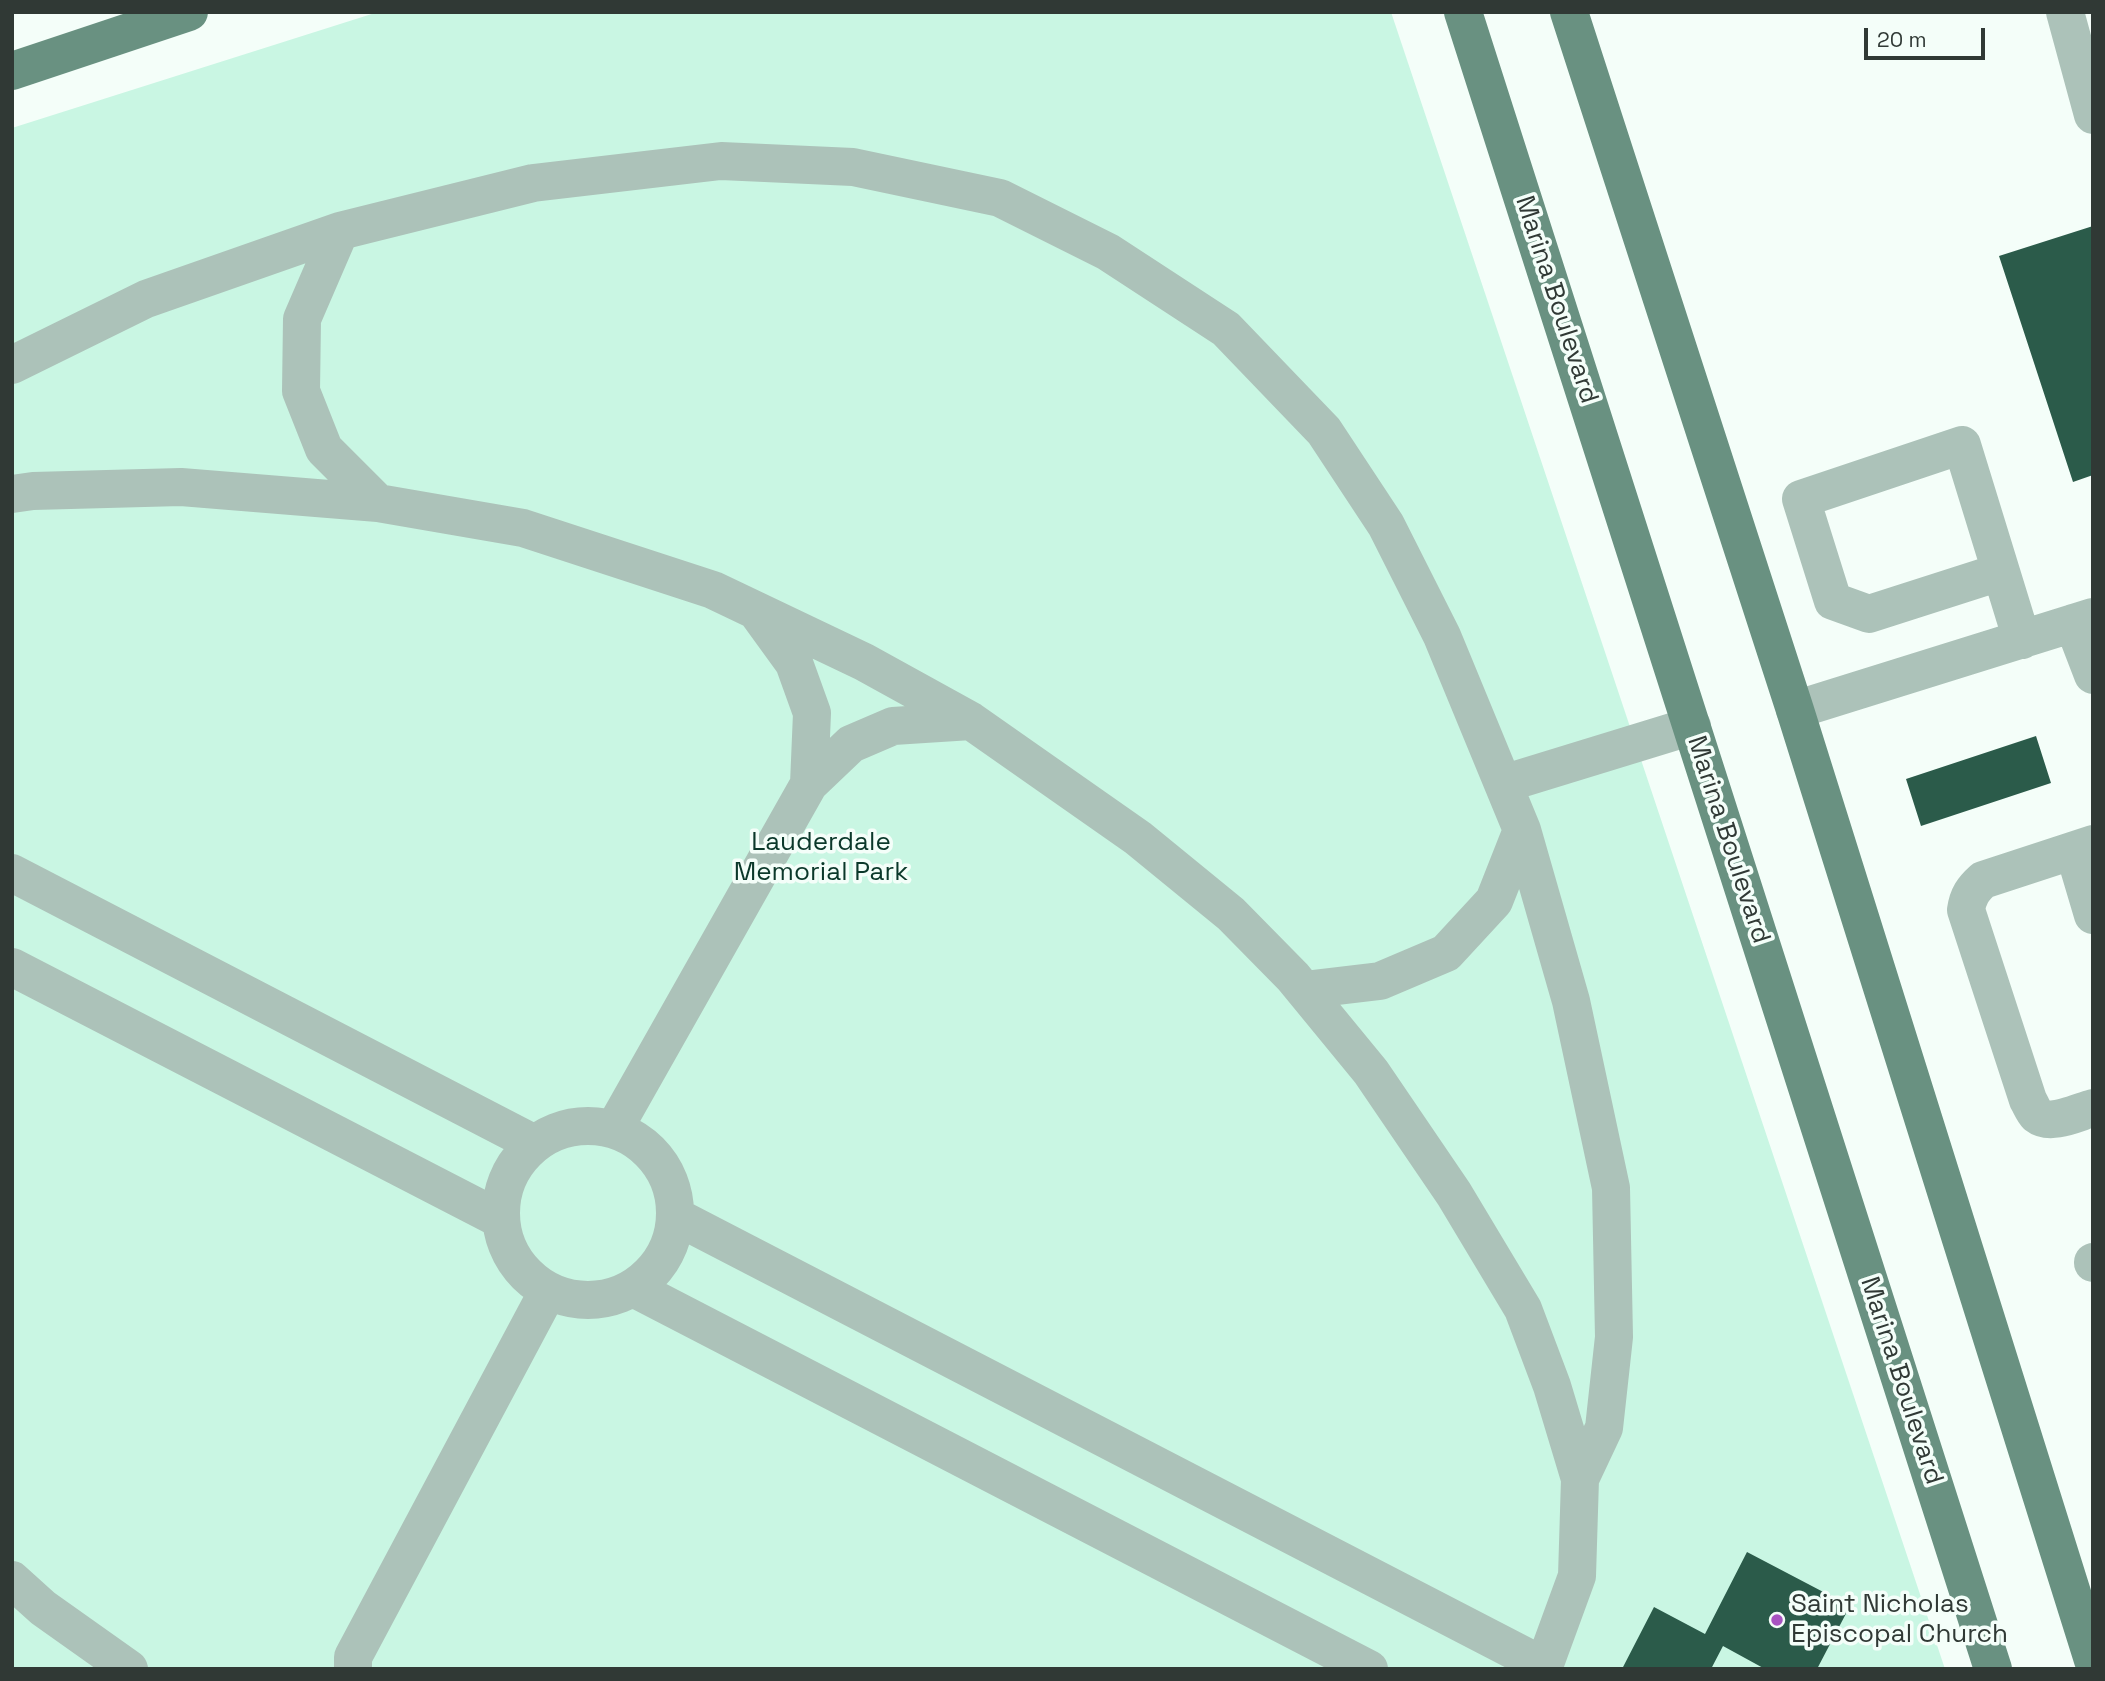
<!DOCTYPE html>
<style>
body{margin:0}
#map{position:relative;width:2105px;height:1681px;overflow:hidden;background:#f4fef9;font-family:"Space Grotesk",sans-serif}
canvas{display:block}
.frame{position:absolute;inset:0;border:14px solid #303935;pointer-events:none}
.scale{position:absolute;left:1864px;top:28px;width:121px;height:32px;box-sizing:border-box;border:4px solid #303935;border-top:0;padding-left:9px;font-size:21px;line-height:24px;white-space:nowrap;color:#303935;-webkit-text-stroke:5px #f4fef9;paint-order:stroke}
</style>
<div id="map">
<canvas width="2105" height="1681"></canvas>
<div class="frame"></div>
<div class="scale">20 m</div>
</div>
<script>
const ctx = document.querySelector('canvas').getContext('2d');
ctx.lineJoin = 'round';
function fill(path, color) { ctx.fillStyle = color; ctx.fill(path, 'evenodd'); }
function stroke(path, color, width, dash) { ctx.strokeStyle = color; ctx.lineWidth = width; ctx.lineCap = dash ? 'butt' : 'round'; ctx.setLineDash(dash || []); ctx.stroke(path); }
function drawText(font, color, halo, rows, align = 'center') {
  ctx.font = font + ' "Space Grotesk",sans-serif'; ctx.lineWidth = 7; ctx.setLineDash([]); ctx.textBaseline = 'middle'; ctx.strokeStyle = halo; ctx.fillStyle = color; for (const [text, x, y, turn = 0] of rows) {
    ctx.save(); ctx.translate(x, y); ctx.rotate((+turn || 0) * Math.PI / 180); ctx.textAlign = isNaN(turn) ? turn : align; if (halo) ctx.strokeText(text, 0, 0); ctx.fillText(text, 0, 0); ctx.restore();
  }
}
fill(new Path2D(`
 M378,12H1391L1945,1669H12V128Z`), '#c9f6e3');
fill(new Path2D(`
 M2093,226V475L2073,482L1999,256Z
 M2036,736L2051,783L1921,826L1906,779Z
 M1747,1552L1850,1606L1817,1669H1765L1723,1646L1711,1669H1622L1654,1607L1705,1634Z`), '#2b5b4a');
stroke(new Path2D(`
 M2065,12L2093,115
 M340,231L302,319L301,391L324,449L378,503
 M12,365L146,299L340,231L533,183L721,161L853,167L1000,198L1108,252L1226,329L1324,431L1386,525L1442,636L1522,830L1494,901L1446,953L1380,981L1304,990
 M12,494L33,491L181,487L378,503L523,528L713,590L864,662L971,721L1138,838L1231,914L1293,977L1371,1072L1454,1194L1523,1309L1552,1386L1580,1479L1577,1576L1543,1669
 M2000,572L1869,614L1833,601L1801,499L1962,445L2022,640
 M757,612L794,663L812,713L809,784
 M2073,623L2093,675
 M1795,710L2093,617
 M1503,784L1692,726
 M1522,830L1571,1001L1611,1188L1614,1337L1604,1428L1580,1479
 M2093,844L1983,880C1973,889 1968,896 1966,910L2028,1100C2031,1105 2033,1111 2037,1115C2051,1126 2078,1112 2093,1108
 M2074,851L2093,915
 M12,873L533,1143
 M12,967L500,1219
 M501 1213a87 87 0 1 1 174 0a87 87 0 1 1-174 0Z
 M614,1129L809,784L851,744L893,726L971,721
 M675,1216L1544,1666
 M2093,1262V1263
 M633,1288L1369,1669
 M12,1580L43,1608L129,1669
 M353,1669V1657L548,1291`), '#acc2b9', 38);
stroke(new Path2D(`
 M1463,12L1993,1669
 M1569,12L1795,710L2093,1660
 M12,71L189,12`), '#699181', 38);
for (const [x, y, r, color] of [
 [1777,1620,7,"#a853c1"]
]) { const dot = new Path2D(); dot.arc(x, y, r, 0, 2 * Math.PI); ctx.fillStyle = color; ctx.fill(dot); stroke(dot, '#f4fef9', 2.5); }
drawText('26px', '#303935', '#f4fef9', [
 ["Marina Boulevard",1556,300,72],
 ["Marina Boulevard",1728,840,72],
 ["Marina Boulevard",1901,1381,72]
]);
drawText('26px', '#0b382a', '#f4fef9', [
 ["Lauderdale",821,843],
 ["Memorial Park",821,873]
]);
drawText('26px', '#303935', '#f4fef9', [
 ["Saint Nicholas",1791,1605],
 ["Episcopal Church",1791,1635]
], 'left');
</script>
